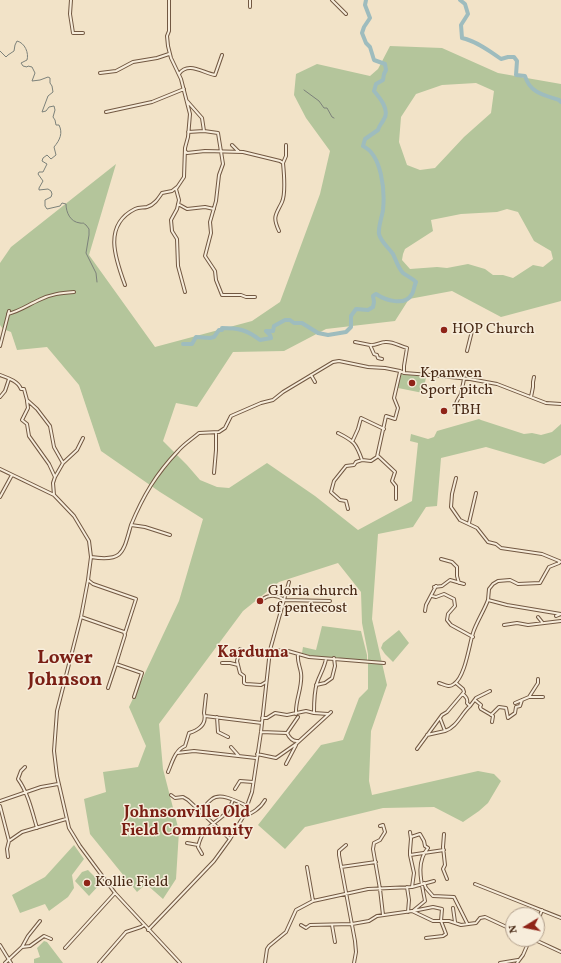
<!DOCTYPE html>
<style>
body{margin:0}
#map{position:relative;width:561px;height:963px;overflow:hidden;background:#f2e3c8;font-family:Vollkorn,serif}
canvas{display:block}
.north{position:absolute;left:505px;top:907px;width:40px;height:40px;box-sizing:border-box;background:#f7eddb;border:1px solid #b19f8c;border-radius:50%;rotate:260deg;font-size:11px;font-weight:700;line-height:16px;text-align:center;color:#482915}
.north::after{content:'';display:block;margin:auto;width:14px;height:18px;background:#8f2418;clip-path:polygon(50% 0,100% 100%,50% 72%,0 100%)}
</style>
<div id="map">
<canvas width="561" height="963"></canvas>
<div class="north">N</div>
</div>
<script>
const ctx = document.querySelector('canvas').getContext('2d');
ctx.lineJoin = 'round';
function fill(path, color) { ctx.fillStyle = color; ctx.fill(path, 'evenodd'); }
function stroke(path, color, width, dash) { ctx.strokeStyle = color; ctx.lineWidth = width; ctx.lineCap = dash ? 'butt' : 'round'; ctx.setLineDash(dash || []); ctx.stroke(path); }
function drawText(font, color, halo, rows, align = 'center') {
  ctx.font = font + ' Vollkorn,serif'; ctx.lineWidth = 3; ctx.setLineDash([]); ctx.textBaseline = 'middle'; ctx.strokeStyle = halo; ctx.fillStyle = color; for (const [text, x, y, turn = 0] of rows) {
    ctx.save(); ctx.translate(x, y); ctx.rotate((+turn || 0) * Math.PI / 180); ctx.textAlign = isNaN(turn) ? turn : align; if (halo) ctx.strokeText(text, 0, 0); ctx.fillText(text, 0, 0); ctx.restore();
  }
}
fill(new Path2D(`
 M390,46L442,48L498,73L561,84V301L501,317L452,291L409,299L395,321L326,329L284,351L233,352L197,407L176,403L163,441L187,465L200,480L217,487L229,488L267,463L315,496L358,530L412,501L418,443L410,441L411,434L428,439L434,437L437,431L479,419L481,420L524,434L532,433L541,435L552,432L561,424V455L544,464L486,447L441,458L437,506L426,507L413,527L378,534L372,619L387,685L371,731L369,781L372,795L478,771L494,774L501,781L488,803L479,811L463,822L434,807L383,808L305,827L285,849L258,825L321,745L343,740L359,698L368,689V654L362,623L361,592L338,563L279,582L243,611L159,724L163,769L179,831L176,879L163,899L146,884L137,892L90,834L84,799L106,792L103,772L138,767L146,746L129,707L179,601L203,519L160,492L101,451L79,385L47,347L17,350L11,332L3,329L0,325V263L11,247L116,164L89,255L155,347L252,321L280,302L320,194L330,151L306,118L294,95L296,74L317,64L370,76L378,69ZM476,83L494,91L491,113L464,137L435,168L420,170L407,165L399,142L401,117L416,94L442,85ZM507,209L518,212L534,241L551,251L553,259L543,267L533,265L513,278L503,275H493L485,269L468,264L447,268L437,267L410,269L402,260L403,254L405,249L433,231L431,220L461,214L497,212Z
 M401,374L426,377L423,393L398,388Z
 M322,626L361,631L367,655V661L316,657L302,653L303,647L316,650Z
 M399,630L409,643L393,662L385,654L381,648L383,643Z
 M74,845L84,859L72,875L74,888L68,897L49,911L45,904L20,913L12,895L45,877Z
 M88,870L101,883L89,896L75,881L82,872Z
 M44,941L47,942L63,963H34V959L40,957L37,948Z`), '#b4c59b');
stroke(new Path2D(`
 M0,51L6,57L8,55L14,51L15,45L17,41C25,43 29,53 27,60L21,63L23,66L27,67L28,66L32,67L35,73L32,81L40,80L48,77L50,78V83L52,86L53,92L48,96L42,112L46,111L49,107L54,106L55,110L53,117L55,120L56,125H59C63,133 60,140 54,147L56,155L51,159L47,155L43,158L42,161L47,164L43,172H39L38,174L43,181L39,188V190L48,189L51,191L52,194L51,197L45,200V206L47,209L60,206L62,203L66,204C66,212 70,222 80,223C86,224 80,221 86,225L89,229V235L86,253L96,273L97,282
 M304,90L319,101L324,108H327L332,117L334,118`), '#7c817a', 1);
stroke(new Path2D(`
 M460,0L465,4L468,14L461,25L462,38C476,41 490,51 501,59L508,57H514L517,61L516,75L525,76C530,93 544,95 559,100L561,102
 M183,344H192L196,337L210,338L214,337L219,330H222V328C239,328 247,330 260,340L271,338L270,335L266,331H273L274,326L285,320H290L294,323H302L318,333L328,335L346,332L351,327V316L356,309L368,310L373,307L374,302L373,296L376,294C385,300 405,307 412,294C414,291 414,286 416,282C412,278 407,276 403,273C398,268 396,260 393,254C388,247 381,242 379,234C378,227 382,217 383,210C385,191 382,155 363,146L365,139L378,130C380,124 381,125 384,119C390,110 380,98 374,91L376,84L383,80L384,74L386,70L385,64L374,60L370,47L366,43L362,33L364,27L370,18L365,5L366,0`), '#9ebcbe', 4);
const minor = new Path2D(`
 M71,0L70,14L73,33H83
 M169,0V31L167,36L168,46L171,58L181,79L190,114L188,137L185,148L184,177L176,189L179,200L177,209L171,220L172,231L177,239L178,266L185,292
 M250,0V7
 M332,0L346,14
 M100,73L116,71L133,62L157,58L169,54
 M179,74C188,61 203,73 215,75L222,55
 M187,101L202,118L204,131
 M106,112L152,102L184,89
 M188,132L204,131L218,133L223,164L219,175L216,201L210,222L211,233L205,256L215,271L216,280L222,295H241L246,297H255
 M232,145L239,152
 M185,151L187,153L205,151L243,152L280,161L283,163C284,173 286,193 282,202C276,215 272,216 279,231
 M283,163L286,156V145
 M178,204L187,209L205,207L214,209
 M125,285C115,258 103,225 135,209C139,207 143,208 147,207C154,205 158,199 162,193L172,191L177,187
 M8,314C20,311 28,305 39,300C50,294 62,293 74,292
 M355,342L370,345L374,354L377,355L378,358L382,359
 M370,345C375,346 380,342 385,342C393,341 399,346 407,348L404,366V373
 M0,346L9,311
 M467,351L472,331
 M0,375C8,378 18,381 21,389H24L27,400L37,409L50,426L54,447L63,463
 M311,375L315,382
 M0,397L5,391L9,379
 M531,397L533,387V382L534,377
 M27,401L28,408L22,420L27,424L29,436L49,464L55,477
 M455,407L457,401L461,394L464,379
 M338,433C354,441 356,443 362,460L371,461L377,457L386,416L395,419L398,408L394,398L400,372
 M353,440L358,429L361,418L384,429
 M378,456L395,472L392,481L396,486V499
 M0,469L54,495L74,516L89,541L91,557L88,580L81,617L57,711L54,751L57,776L69,828L80,846L115,893L180,963
 M214,473L216,450V433
 M456,478L452,494L451,507L460,520L477,528L488,542L496,544L501,548L542,554L559,561
 M54,495L53,483L55,477L63,463L77,450L83,438
 M0,497L12,475
 M348,509L346,501L340,500L331,492L334,481L346,466L354,465L356,462L362,460
 M469,523L476,493
 M131,525C143,496 156,474 178,451C184,444 192,439 199,433L219,432L225,428L231,416L261,403L273,400L283,392L333,362L339,361L368,367L385,368L400,371L404,373L430,375L470,379L497,384L546,403L561,404
 M91,557C123,562 123,553 131,525L145,527L170,535
 M441,559L452,562L457,567V576L459,583
 M88,580L93,584L136,599L125,633
 M434,587L442,586L450,580L464,584
 M432,596L436,597L444,594L454,599L455,606L448,614L447,620L451,625L473,637
 M263,599C269,594 278,595 284,600L330,601
 M488,600L489,589L493,584L498,581L510,580L518,584L540,583L549,567L559,563V561L561,562
 M425,611L426,605L436,586
 M556,616L561,614
 M81,617L124,632L125,635L116,664L142,673L134,697
 M538,617L542,622
 M504,625L517,623L528,625L561,621
 M270,650L288,651L309,657L384,663
 M222,663H230L238,665L240,673L244,676V683L246,684L261,685L266,682
 M238,665L237,661L240,649
 M439,683C445,685 449,688 454,684C465,677 469,646 473,633C476,623 484,611 488,600L507,605L561,614
 M316,685L325,683L332,678L335,666L334,658
 M108,688L116,664
 M463,694C466,697 468,699 467,703L470,706L476,698L490,691
 M529,697L538,683V679
 M475,700L481,705L480,707L481,709L493,716L492,722
 M515,703L529,697H543
 M314,713C314,704 314,692 317,683C320,674 324,669 326,659
 M296,714C295,700 303,687 301,673C300,666 297,662 298,654
 M491,715L499,707L506,708L508,718L515,713L516,707L520,706L522,700
 M205,716L262,723
 M217,717L218,732L228,737
 M262,718H267L275,713L287,715L306,711L314,713L328,714
 M445,731C457,727 461,714 470,706
 M261,732L287,733L298,717
 M287,733C289,737 292,742 298,741
 M427,735L445,731L440,718
 M231,747L239,756
 M417,749L442,715L447,712L464,692L463,689L456,683
 M177,753L194,751L256,758
 M257,754L276,758L296,744L331,712
 M286,764L296,745
 M25,767L21,771L18,779C28,793 32,811 37,828
 M168,772C172,763 175,750 185,746L189,733C199,730 207,724 204,713L206,695
 M235,789L240,781L253,782
 M171,795L175,798L183,797L188,800L230,839
 M0,801L41,787L58,784
 M0,806L9,841L7,849L8,857
 M201,811C204,807 208,802 212,799C221,792 238,802 247,806
 M243,817C252,813 260,809 265,800
 M380,826L383,825L385,832L380,840L374,843L373,849L380,889L383,915
 M410,832L411,839L410,851V855
 M444,834L443,847L445,865L443,869L447,879
 M411,837L420,834L424,841L425,846L428,848
 M9,841L22,832L66,819
 M187,843L198,845
 M346,845L339,851V855L355,941L356,952L354,963
 M202,854L198,847C202,828 212,826 225,814C229,810 231,805 233,800
 M307,867L313,901
 M341,867L376,862
 M424,883L426,888L433,896L454,897L467,923
 M475,884L561,918
 M407,887L409,900L408,912
 M412,887L414,873L410,855L444,850
 M453,908L455,922
 M414,910L425,901C422,884 415,863 428,848
 M413,911L433,907L442,909L441,921L446,934L443,936L426,938
 M537,923L542,910
 M301,925L306,928L310,925L352,924L369,921L377,916L412,911L433,921H449L461,925L476,923L480,918L485,917L513,930
 M332,925L335,942
 M148,930L214,861L230,839L243,817L252,792L261,732L270,650L289,582
 M533,939L561,952
 M0,945L11,963
 M22,947L30,946L44,936L51,939
 M65,948L115,893
 M5,963L22,947L28,936L40,921
 M99,963L126,932L141,927L144,925
 M265,963L267,949L269,946L286,932L296,910L313,901L368,889L412,887L434,881
 M500,963L518,960
 M517,963L523,955L530,939`);
stroke(minor, '#725842', 4);
stroke(minor, '#f7eddb', 2);
for (const [x, y, r, color] of [
 [444,330,4,"#8f2418"],
 [412,383,4,"#8f2418"],
 [444,411,4,"#8f2418"],
 [260,601,4,"#8f2418"],
 [87,883,4,"#8f2418"]
]) { const dot = new Path2D(); dot.arc(x, y, r, 0, 2 * Math.PI); ctx.fillStyle = color; ctx.fill(dot); stroke(dot, '#f7eddb', 1.5); }
drawText('15px', '#482915', '#f7eddb', [
 ["HOP Church",452,330],
 ["Kpanwen",420,374],
 ["Sport pitch",420,391],
 ["TBH",452,411],
 ["Gloria church",268,592],
 ["of pentecost",268,609],
 ["Kollie Field",95,883]
], 'left');
drawText('bold 16px', '#7a1f14', '#f7eddb', [
 ["Karduma",253,654],
 ["Johnsonville Old",187,814],
 ["Field Community",187,832]
]);
drawText('bold 19px', '#7a1f14', '#f7eddb', [
 ["Lower",65,660],
 ["Johnson",65,682]
]);
</script>
